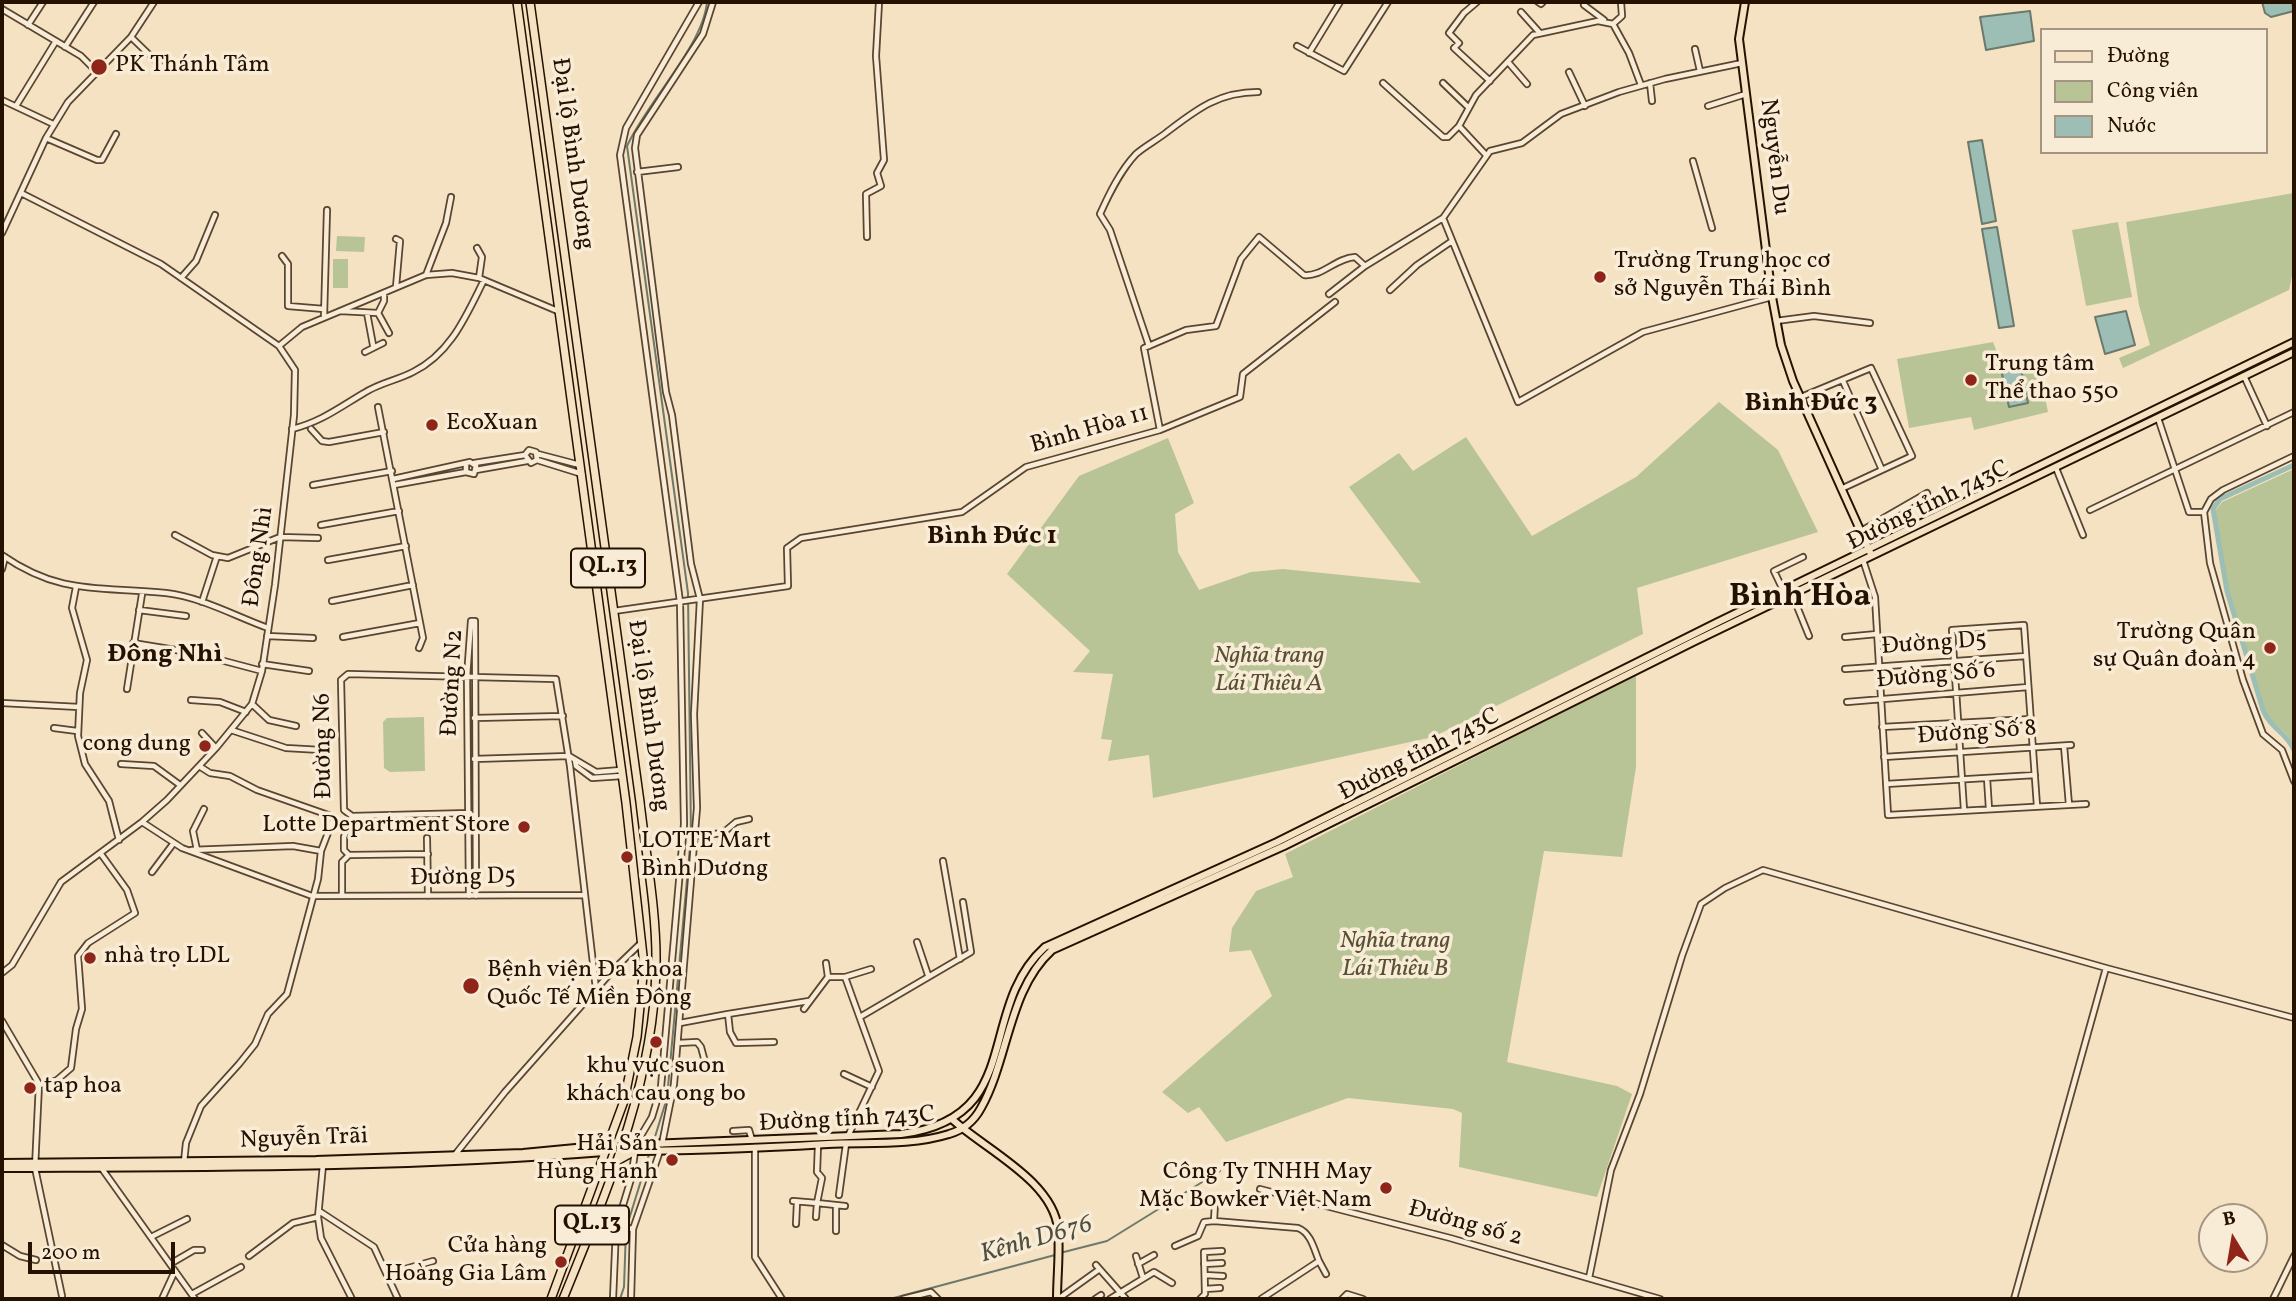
<!DOCTYPE html>
<meta charset="utf-8">
<style>
body{margin:0}
#map{position:relative;width:2296px;height:1301px;overflow:hidden;background:#f5e2c2;font-family:Vollkorn,serif}
canvas{display:block}
.frame{position:absolute;inset:0;border:4px solid #251100;pointer-events:none}
.legend{position:absolute;left:2040px;top:28px;width:228px;height:126px;box-sizing:border-box;background:#f8ecd7;border:2px solid #a49481;margin:0;padding:9px 12px;list-style:none;font-size:21px;color:#251100}
.legend li{display:flex;align-items:center;gap:14px;height:35px}
.legend b{width:35px;border:2px solid #a49481}
.north{position:absolute;left:2198px;top:1203px;width:70px;height:70px;box-sizing:border-box;background:#f8ecd7;border:2px solid #a49481;border-radius:50%;rotate:349deg;font-size:19px;font-weight:700;line-height:28px;text-align:center;color:#251100}
.north::after{content:'';display:block;margin:auto;width:24px;height:32px;background:#8f2418;clip-path:polygon(50% 0,100% 100%,50% 72%,0 100%)}
.scale{position:absolute;left:28px;top:1242px;width:147px;height:32px;box-sizing:border-box;border:4px solid #251100;border-top:0;padding-left:9px;font-size:21px;line-height:24px;white-space:nowrap;color:#251100;-webkit-text-stroke:5px #f8ecd7;paint-order:stroke}
</style>
<div id="map">
<canvas width="2296" height="1301"></canvas>
<div class="frame"></div>
<ul class="legend">
<li><b style="height:9px;background:#f5e2c2"></b>Đường</li>
<li><b style="height:19px;background:#b8c496"></b>Công viên</li>
<li><b style="height:19px;background:#9cbeb4"></b>Nước</li>
</ul>
<div class="north">B</div>
<div class="scale">200 m</div>
</div>
<script>
const ctx = document.querySelector('canvas').getContext('2d');
ctx.lineJoin = 'round';
function fill(path, color) { ctx.fillStyle = color; ctx.fill(path, 'evenodd'); }
function stroke(path, color, width, dash) { ctx.strokeStyle = color; ctx.lineWidth = width; ctx.lineCap = dash ? 'butt' : 'round'; ctx.setLineDash(dash || []); ctx.stroke(path); }
function drawText(font, color, halo, rows, align = 'center') {
  ctx.font = font + ' Vollkorn,serif'; ctx.lineWidth = 7; ctx.setLineDash([]); ctx.textBaseline = 'middle'; ctx.strokeStyle = halo; ctx.fillStyle = color; for (const [text, x, y, turn = 0] of rows) {
    ctx.save(); ctx.translate(x, y); ctx.rotate((+turn || 0) * Math.PI / 180); ctx.textAlign = isNaN(turn) ? turn : align; if (halo) ctx.strokeText(text, 0, 0); ctx.fillText(text, 0, 0); ctx.restore();
  }
}
fill(new Path2D(`
 M2294,193V267L2289,290L2123,368L2119,358L2150,345L2139,305L2126,222Z
 M2118,222L2132,297L2086,306L2072,230Z
 M337,236L365,237L364,252L336,251Z
 M333,259H348V288H333Z
 M1993,342L2000,360L2017,357L2018,362L2037,358L2048,412L1974,430L1971,417L1909,428L1897,359Z
 M1719,402L1778,450L1818,532L1637,588L1643,634L1433,737L1153,798L1149,755L1108,761L1112,740L1101,739L1113,674L1073,672L1090,651L1007,574L1079,476L1168,438L1194,503L1175,514L1178,552L1199,590L1251,572L1283,569L1421,583L1349,487L1399,453L1413,471L1466,437L1532,536L1636,477Z
 M2294,469V746C2287,730 2271,725 2264,708L2228,589L2215,511L2222,502Z
 M1636,675V767L1622,857L1544,851L1507,1062L1617,1086L1632,1094L1597,1197L1459,1167L1462,1113L1453,1109L1348,1098L1226,1142L1199,1107L1188,1113L1162,1092L1272,996L1251,950L1229,952L1232,928L1256,891L1293,877L1285,854Z
 M424,717L425,771L390,772L384,768L383,722L387,718Z`), '#b8c496');
const water = new Path2D(`
 M2262,2H2292L2294,11L2271,17L2265,13Z
 M2030,11L2034,41L1986,50L1980,17Z
 M1982,140L1996,221L1982,224L1968,142Z
 M1997,227L2014,326L1999,328L1982,229Z
 M2126,311L2135,345L2105,354L2095,317Z
 M2020,364L2028,403L2009,407L2001,369Z`);
fill(water, '#9cbeb4');
stroke(water, '#6c796c', 2);
stroke(new Path2D(`
 M654,1140L667,1098L691,836L688,593L627,146C647,102 703,46 707,2
 M1060,1253L1107,1241L1220,1171
 M620,1299L624,1287L626,1229L652,1145
 M890,1299L1055,1255`), '#6c796c', 2);
stroke(new Path2D(`
 M2294,465L2220,499L2213,509L2227,591L2263,710C2270,728 2287,733 2294,750`), '#9cbeb4', 5);
const minor = new Path2D(`
 M1477,2L1464,13L1449,33L1459,43L1454,48L1490,81
 M1538,2L1541,4L1543,2
 M1584,5L1604,20
 M2,9L81,56L97,72
 M1521,12L1539,32
 M1613,24L1622,16L1621,2
 M28,25L43,2
 M131,37L163,68
 M1297,46L1344,71L1388,2
 M65,47L94,2
 M1695,49L1700,71
 M1309,53L1340,2
 M1508,62L1527,84
 M1569,72L1585,106
 M1383,83L1443,137H1448L1459,126
 M1443,83L1468,107
 M1650,83L1652,101
 M2,100L53,124
 M16,106L56,41
 M1708,106L1746,94
 M46,138L97,160H102L116,134
 M1486,155L1459,126L1476,95L1533,35L1598,21L1613,24L1629,53L1641,85
 M1693,161L1712,228
 M637,172L678,167
 M1443,218L1518,402L1643,332L1772,297
 M2,233L46,138L68,102L131,37L154,2
 M867,237L866,194L881,186L877,173L884,160L876,56L879,2
 M477,248L482,257L479,278
 M282,256L288,264V306L324,309
 M426,275L446,223L451,197
 M181,278L196,261L215,215
 M396,287L400,241L396,239
 M1390,290L1417,265L1452,241
 M384,293V301L378,313L389,333
 M1329,294L1365,266
 M340,311L378,313
 M367,313L373,345
 M324,317L327,210
 M1776,321L1814,316L1870,323
 M279,346L302,327L426,275L452,273L479,278L560,312
 M1149,346L1110,230L1100,214C1109,194 1120,171 1136,154C1145,146 1157,140 1167,132C1196,110 1218,92 1258,92
 M365,352L383,343
 M2244,376L2267,426
 M1843,381L1882,470
 M1801,397L1871,368L1912,456L1841,489
 M378,407L423,638L419,648
 M2158,418L2189,512H2204
 M292,429C321,422 340,407 364,393C379,383 398,380 413,372C451,353 466,316 484,280
 M311,429L322,441L329,442L384,432
 M1160,430L1144,348L1186,330L1216,326L1241,259L1259,237L1304,275C1322,277 1336,258 1355,257L1365,266L1443,218L1490,151L1522,143L1561,114L1619,92L1665,79L1742,63
 M538,454L580,465
 M2294,456L2223,490L2211,499L2204,512L2210,563L2243,680L2263,734L2282,750L2294,781
 M537,460L582,474
 M474,463L525,455L529,450L536,452L537,460L531,463L525,455
 M2056,468L2083,535
 M476,470L527,461
 M393,479L470,462L476,466L474,474L466,472V465
 M313,485L392,471
 M394,485L466,472
 M2090,510L2294,412
 M321,525L399,511
 M1861,531L1927,493
 M175,535L212,555L228,558L280,537L318,538
 M2,555C61,596 100,586 166,593C201,597 235,616 268,628
 M328,560L406,546
 M1863,560L1875,597L1888,815L2086,804
 M2,569L5,557
 M76,587L72,608L87,660L80,693L78,736L85,764L109,801L119,840
 M1783,590L1774,571L1803,557
 M1792,594L1809,636
 M332,601L413,585
 M202,602L217,556
 M139,610L186,616
 M614,611L788,586L787,548L801,538L962,512L1026,467L1160,430L1240,397L1243,374L1335,302
 M475,621L476,896
 M267,636L313,638
 M343,637L420,623
 M1845,637L1877,634
 M133,643L194,653L262,671
 M262,664L309,671
 M1845,669L2026,656
 M127,689L142,594
 M191,700L220,702L246,712
 M1847,702L2028,687
 M2,703L79,707
 M252,704L269,720L296,726
 M474,718L563,716
 M1882,727L2031,719
 M54,728L77,731
 M231,730L286,748L321,750L327,753
 M202,733L216,748
 M2064,746L2069,805
 M1884,757L2071,745
 M474,759L569,756L596,772L621,770
 M575,760L576,766L592,778L622,776
 M121,764L154,766L180,785
 M1987,778L1989,809
 M1886,784L2035,775
 M1964,810L1952,630L2024,625L2037,806
 M352,816L344,810L341,680L348,674L556,679L570,766L596,989
 M352,816L470,813
 M142,822L182,848
 M695,836L723,833L736,822L749,819
 M427,838L428,896
 M182,848L312,896L585,895
 M191,850L293,846L321,851
 M197,850L193,831L204,809
 M349,855L428,854
 M349,855L344,850V837L352,816
 M943,861L960,959
 M152,872L173,844
 M342,895V862L349,855
 M469,896L467,677L471,621H475
 M917,942L928,975
 M826,963L828,977
 M2,973L12,965L61,882L142,822L167,800L216,748L252,704L262,671L275,585L294,415L295,370L279,346L161,264L21,193
 M845,977L879,1071L848,1136
 M804,1009L828,977H845L871,969
 M728,1014L809,1001
 M860,1017L971,952L963,902
 M2,1021L39,1084L35,1168L62,1296
 M680,1023L728,1014L730,1032L736,1043L774,1042
 M678,1043L697,1042L701,1047L705,1062L710,1065
 M844,1074L872,1087
 M39,1085L57,1080L71,1068L76,1029L82,1009L78,956L88,943L135,913L127,890L101,854
 M733,1131L749,1130L752,1140
 M636,1144L652,1117L661,1087L684,824L680,602L620,155L626,128L699,2
 M662,1144L674,1084L697,808L694,714L700,599L691,564L672,415L666,392L635,148L637,135L703,34L713,2
 M818,1145L817,1172L822,1178L817,1203L845,1206
 M755,1147V1257L782,1299
 M454,1156L505,1092L614,969L642,942
 M184,1162L186,1143L201,1106L239,1064L255,1044L268,1014L287,994L318,879L321,851L334,817L257,790L230,776L210,773L199,766
 M323,1165L318,1217L321,1238L352,1299
 M100,1166L195,1299
 M1260,1189L1450,1238L1660,1299
 M839,1195L846,1144
 M793,1201L817,1203L816,1217
 M1215,1202L1214,1221L1298,1228C1311,1233 1314,1249 1319,1261L1261,1299
 M319,1211L374,1247L398,1299
 M593,1223L633,1229
 M796,1224L797,1202
 M836,1231V1206
 M151,1237L187,1219
 M2,1245L20,1256L36,1260
 M1175,1246L1198,1236L1204,1222L1214,1221
 M249,1256L293,1223L318,1217
 M1136,1256L1143,1278
 M1319,1261L1326,1274
 M170,1264L194,1250H202
 M1138,1264L1154,1255
 M1204,1264L1222,1263
 M1096,1265L1126,1299
 M387,1274L433,1261
 M1205,1275L1223,1276
 M1589,1278L1611,1170L1640,1094L1682,956L1701,904L1725,888L1763,870L2106,968L2294,1018
 M1205,1289L1220,1288
 M192,1294L241,1267
 M162,1299L175,1271
 M613,1299L616,1228L631,1179L635,1152
 M631,1299L633,1229L660,1151
 M903,1299L931,1292L938,1299
 M1058,1299L1097,1271
 M1095,1299L1101,1295
 M1110,1299L1154,1272L1172,1283
 M1200,1299L1205,1294L1204,1252L1222,1251
 M1342,1299L1347,1294L1363,1299
 M2014,1299L2106,968
 M2273,1299L2294,1256`);
const major = new Path2D(`
 M1745,2L1739,39L1772,297L1781,345L1793,381L1870,552
 M953,1120C986,1150 1053,1181 1058,1229C1060,1252 1057,1276 1057,1299
 M623,1145L901,1134C1027,1118 975,1010 1045,947L1277,842L1718,622L2294,342
 M621,1151C689,1151 759,1148 828,1144C867,1142 911,1146 949,1134C963,1130 974,1121 981,1108C1009,1058 1008,990 1052,950L1284,846L1693,642L2294,352
 M2,1163L316,1160L523,1153L607,1145
 M2,1168C202,1167 404,1168 604,1152`);
const highway = new Path2D(`
 M517,2L626,803L644,965L637,1037L624,1101L551,1299
 M530,2L640,802C646,856 657,912 656,967C654,1083 606,1193 563,1299
 M626,1134L636,1144
 M617,1161L635,1151`);
stroke(minor, '#594530', 8);
stroke(major, '#251100', 10);
stroke(highway, '#251100', 10);
stroke(minor, '#f8ecd7', 4.5);
stroke(major, '#f5e2c2', 6);
stroke(highway, '#f5e2c2', 7);
for (const [x, y, r, color] of [
 [99,67,9,"#8f2418"],
 [1600,277,7,"#8f2418"],
 [1971,380,7,"#8f2418"],
 [432,425,7,"#8f2418"],
 [2270,648,7,"#8f2418"],
 [205,746,7,"#8f2418"],
 [524,827,7,"#8f2418"],
 [627,857,7,"#8f2418"],
 [90,958,7,"#8f2418"],
 [471,986,9,"#8f2418"],
 [656,1042,7,"#8f2418"],
 [30,1088,7,"#8f2418"],
 [672,1160,7,"#8f2418"],
 [1386,1188,7,"#8f2418"],
 [561,1262,7,"#8f2418"]
]) { const dot = new Path2D(); dot.arc(x, y, r, 0, 2 * Math.PI); ctx.fillStyle = color; ctx.fill(dot); stroke(dot, '#f8ecd7', 2.5); }
for (const [x, y, w] of [
 [608,568,74],
 [592,1225,74]
]) { const box = new Path2D(); box.roundRect(x - w / 2, y - 19.5, w, 39, 5); ctx.fillStyle = '#f8ecd7'; ctx.fill(box); stroke(box, '#251100', 2); }
drawText('bold 23px', '#251100', null, [
 ["QL.13",608,568],
 ["QL.13",592,1225]
]);
drawText('24px', '#251100', '#f8ecd7', [
 ["PK Thánh Tâm",115,67],
 ["Trường Trung học cơ",1614,263],
 ["sở Nguyễn Thái Bình",1614,291],
 ["Trung tâm",1985,366],
 ["Thể thao 550",1985,394],
 ["EcoXuan",446,425],
 ["Trường Quân",2256,634,"right"],
 ["sự Quân đoàn 4",2256,662,"right"],
 ["cong dung",191,746,"right"],
 ["Lotte Department Store",510,827,"right"],
 ["LOTTE Mart",641,843],
 ["Bình Dương",641,871],
 ["nhà trọ LDL",104,958],
 ["Bệnh viện Đa khoa",487,972],
 ["Quốc Tế Miền Đông",487,1000],
 ["khu vực suon",656,1068,"center"],
 ["khách cau ong bo",656,1096,"center"],
 ["tap hoa",44,1088],
 ["Hải Sản",658,1146,"right"],
 ["Hùng Hạnh",658,1174,"right"],
 ["Công Ty TNHH May",1372,1174,"right"],
 ["Mặc Bowker Việt Nam",1372,1202,"right"],
 ["Cửa hàng",547,1248,"right"],
 ["Hoàng Gia Lâm",547,1276,"right"]
], 'left');
drawText('24px', '#251100', '#f8ecd7', [
 ["Đại lộ Bình Dương",571,154,82],
 ["Nguyễn Du",1773,157,83],
 ["Bình Hòa 11",1090,431,-16],
 ["Đường tỉnh 743C",1929,507,-26],
 ["Đông Nhì",260,557,-82],
 ["Đường D5",1934,645,-4],
 ["Đường Số 6",1936,677,-5],
 ["Đường N2",454,683,-87],
 ["Đại lộ Bình Dương",647,716,82],
 ["Đường Số 8",1977,734,-4],
 ["Đường N6",325,746,-91],
 ["Đường tỉnh 743C",1420,756,-27],
 ["Đường D5",463,879,-1],
 ["Đường tỉnh 743C",847,1121,-3],
 ["Nguyễn Trãi",304,1140,-2],
 ["Đường số 2",1465,1225,15]
]);
drawText('italic 24px', '#585034', '#f8ecd7', [
 ["Nghĩa trang",1269,658],
 ["Lái Thiêu A",1269,686],
 ["Nghĩa trang",1395,943],
 ["Lái Thiêu B",1395,971]
]);
drawText('bold 26px', '#251100', '#f8ecd7', [
 ["Bình Đức 3",1811,405],
 ["Bình Đức 1",992,538],
 ["Đông Nhì",165,656]
]);
drawText('italic 26px', '#4f4e3f', '#f8ecd7', [
 ["Kênh D676",1037,1241,-16]
]);
drawText('bold 32px', '#251100', '#f8ecd7', [
 ["Bình Hòa",1800,599]
]);
</script>
